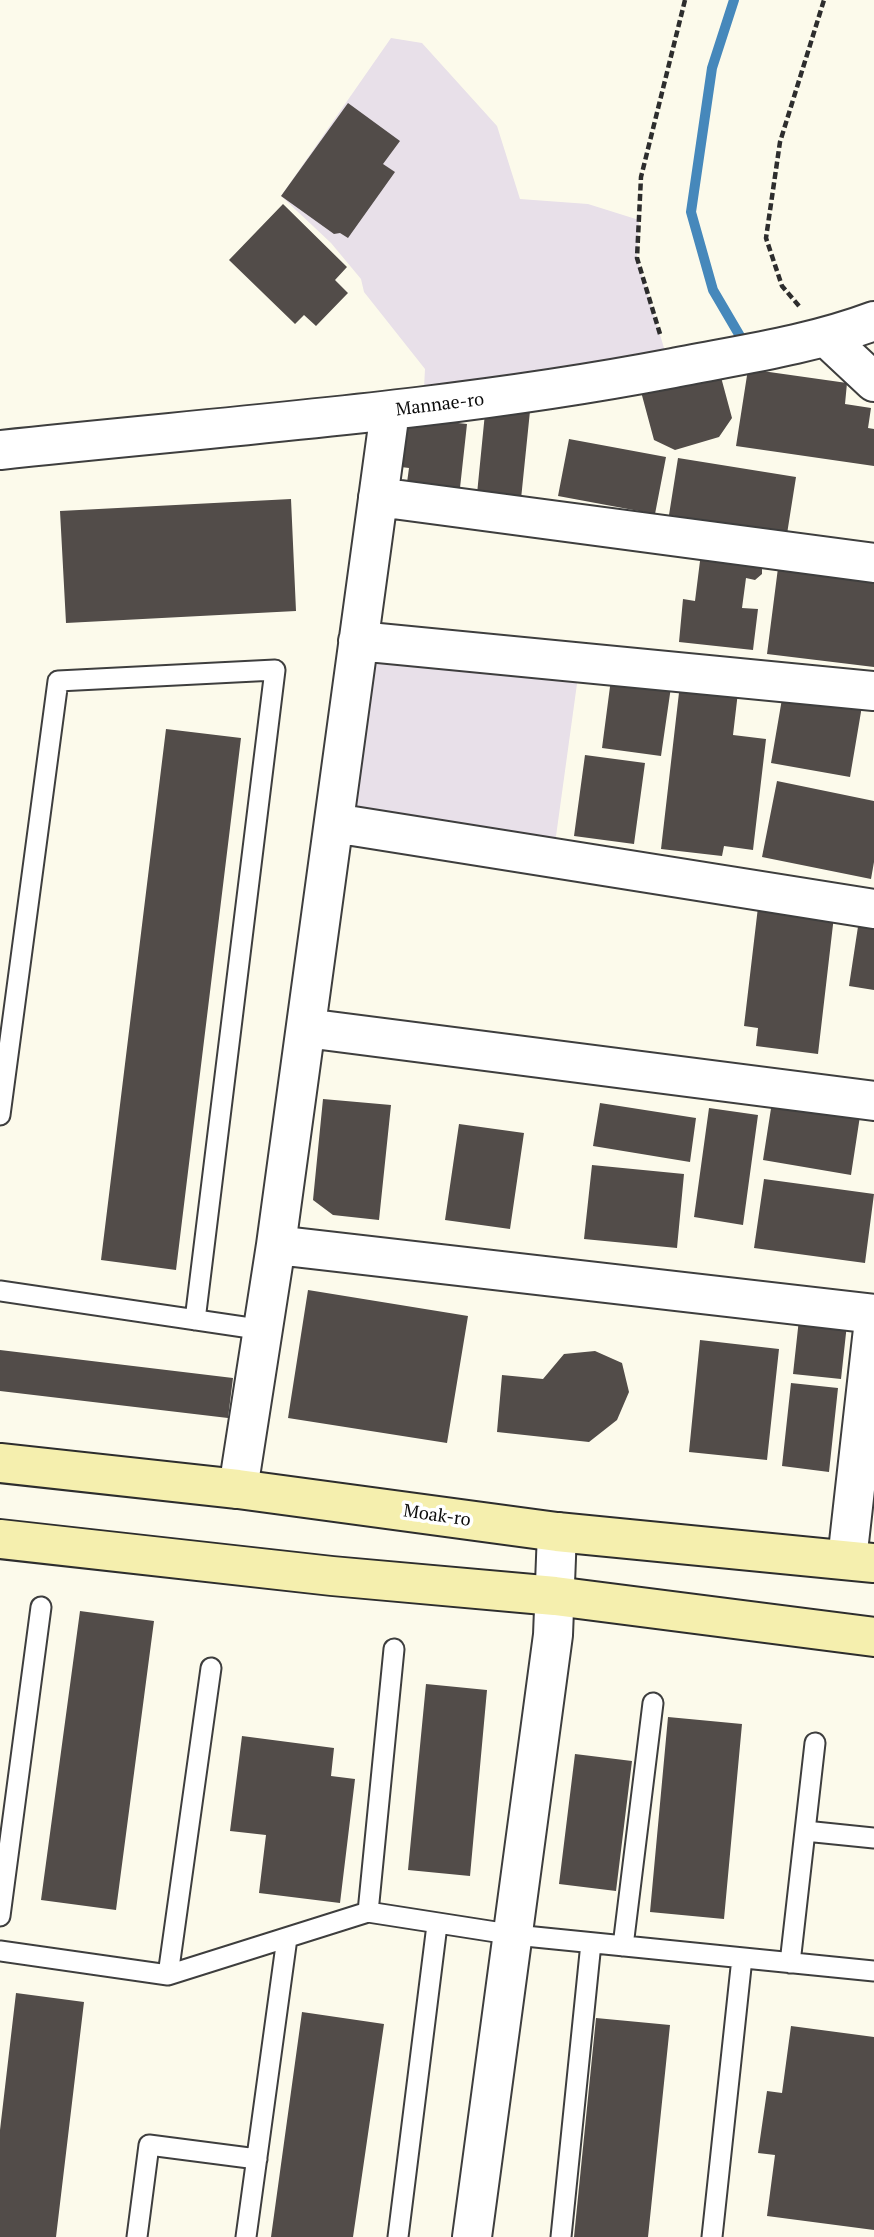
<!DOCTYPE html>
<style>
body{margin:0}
canvas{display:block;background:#fcfaeb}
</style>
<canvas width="874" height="2237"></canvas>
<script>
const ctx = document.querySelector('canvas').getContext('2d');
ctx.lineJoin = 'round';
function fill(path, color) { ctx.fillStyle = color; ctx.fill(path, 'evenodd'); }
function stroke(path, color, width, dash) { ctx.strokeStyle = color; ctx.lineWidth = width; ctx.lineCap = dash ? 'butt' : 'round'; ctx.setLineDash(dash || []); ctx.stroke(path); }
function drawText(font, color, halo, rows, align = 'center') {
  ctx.font = font + ' "PT Serif",serif'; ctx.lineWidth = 7; ctx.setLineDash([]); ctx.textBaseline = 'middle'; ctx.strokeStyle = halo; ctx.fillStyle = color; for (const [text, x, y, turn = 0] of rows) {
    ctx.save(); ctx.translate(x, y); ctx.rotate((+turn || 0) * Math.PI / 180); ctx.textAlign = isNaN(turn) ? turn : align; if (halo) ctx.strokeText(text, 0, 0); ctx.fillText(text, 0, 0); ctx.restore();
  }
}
fill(new Path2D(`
 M391,38L422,43L497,126L520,199L588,204L639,220L637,258L670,368L423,407L425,369L364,292L361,279L331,243L281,196Z
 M358,641L580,662L553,858L334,823Z`), '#e8e0e9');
stroke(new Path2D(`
 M734,0L712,68L691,212L713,290L747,348`), '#4688bb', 10);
fill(new Path2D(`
 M348,103L400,141L383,164L395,172L348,238L340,233L334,234L281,196Z
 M283,204L347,267L335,280L348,293L316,326L304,315L295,324L229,260Z
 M718,366L732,418L719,437L675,450L654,440L640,388Z
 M748,369L847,383L845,404L871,408L868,428L874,429V466L736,446Z
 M530,411L521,499L477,494L485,413Z
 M413,418L467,424L459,497L406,490L409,468L393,466L397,430Z
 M569,439L666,457L655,514L558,496Z
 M678,458L796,477L787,534L669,515Z
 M291,499L296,611L66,623L60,511Z
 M701,553L762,564V574L755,580L746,578L742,608L758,609L753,650L679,642L683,599L695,601Z
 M779,560L874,571V667L767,654Z
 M611,679L671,687L661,756L602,748Z
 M680,684L738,692L733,735L766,739L753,850L724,846L722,856L661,849Z
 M783,693L862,706L850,777L771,763Z
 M166,729L241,738L176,1270L101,1260Z
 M585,755L645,763L634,844L574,836Z
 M777,781L874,801V862L871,879L762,857Z
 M758,907L834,916L818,1054L756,1046L758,1028L744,1026Z
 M859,920L874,922V990L849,986Z
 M323,1099L391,1105L379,1220L333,1215L313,1200Z
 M772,1102L860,1116L851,1175L763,1160Z
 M600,1103L696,1118L690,1162L593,1146Z
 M709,1108L758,1115L743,1225L694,1217Z
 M459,1124L524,1133L510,1229L445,1220Z
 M592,1165L684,1174L677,1248L584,1239Z
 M764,1179L874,1194L865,1263L754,1248Z
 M308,1290L468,1316L447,1443L288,1418Z
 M799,1319L847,1324L841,1379L793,1374Z
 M700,1340L779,1349L767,1460L689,1452Z
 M0,1350L233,1378L228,1418L0,1391Z
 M595,1351L622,1363L629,1392L617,1420L589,1442L497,1432L502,1375L543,1379L564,1354Z
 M791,1383L838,1388L829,1472L782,1466Z
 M80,1611L154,1621L116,1910L41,1900Z
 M426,1684L487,1690L470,1876L408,1870Z
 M668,1717L742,1724L724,1919L650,1912Z
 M242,1736L334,1748L331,1776L355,1779L340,1903L259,1893L266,1835L230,1831Z
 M575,1754L632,1761L616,1891L559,1884Z
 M16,1993L84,2002L56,2237H0V2130Z
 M302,2012L384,2024L353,2237H271Z
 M596,2018L670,2025L648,2237H574Z
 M791,2026L874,2037V2230L767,2216L775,2155L758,2153L767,2091L782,2093Z`), '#524c49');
const lane = new Path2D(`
 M0,1115L58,681L275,670L195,1320
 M0,1291L264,1330
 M805,1831L874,1838
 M368,1912L394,1649
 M0,1916L41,1607
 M623,1946L653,1703
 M0,1951L168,1975L368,1912L515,1935L874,1971
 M790,1963L815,1743
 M168,1975L211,1668
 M137,2237L149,2145L257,2159
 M246,2237L287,1938
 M398,2237L437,1925
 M561,2237L591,1943
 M712,2237L742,1958`);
const street = new Path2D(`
 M827,338L874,382
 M0,450C223,426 448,411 668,369C738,355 807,346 874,321
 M378,497L874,563
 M358,641L874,691
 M334,823L874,909
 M306,1028L874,1101
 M276,1245L874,1314
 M238,1489L276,1245L390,411
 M847,1560L874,1320
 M472,2237L553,1635L557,1532`);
const secondary = new Path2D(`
 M0,1463L238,1489L557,1532L874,1563
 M0,1539L332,1576L555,1596L874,1637`);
stroke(lane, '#3e3e3e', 23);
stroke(street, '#3e3e3e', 42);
stroke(secondary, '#2d2d2d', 42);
stroke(new Path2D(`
 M799,306L782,286L766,238L780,142L824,0
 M660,334L637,258L641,177L685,0`), '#2d2d2d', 4.5, [7, 3.5]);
stroke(lane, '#fff', 19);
stroke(street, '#fff', 38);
stroke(secondary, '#f5efae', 38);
drawText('18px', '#0b0b0b', '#fff', [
 ["Mannae-ro",440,405,-7],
 ["Moak-ro",437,1516,8]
]);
</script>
